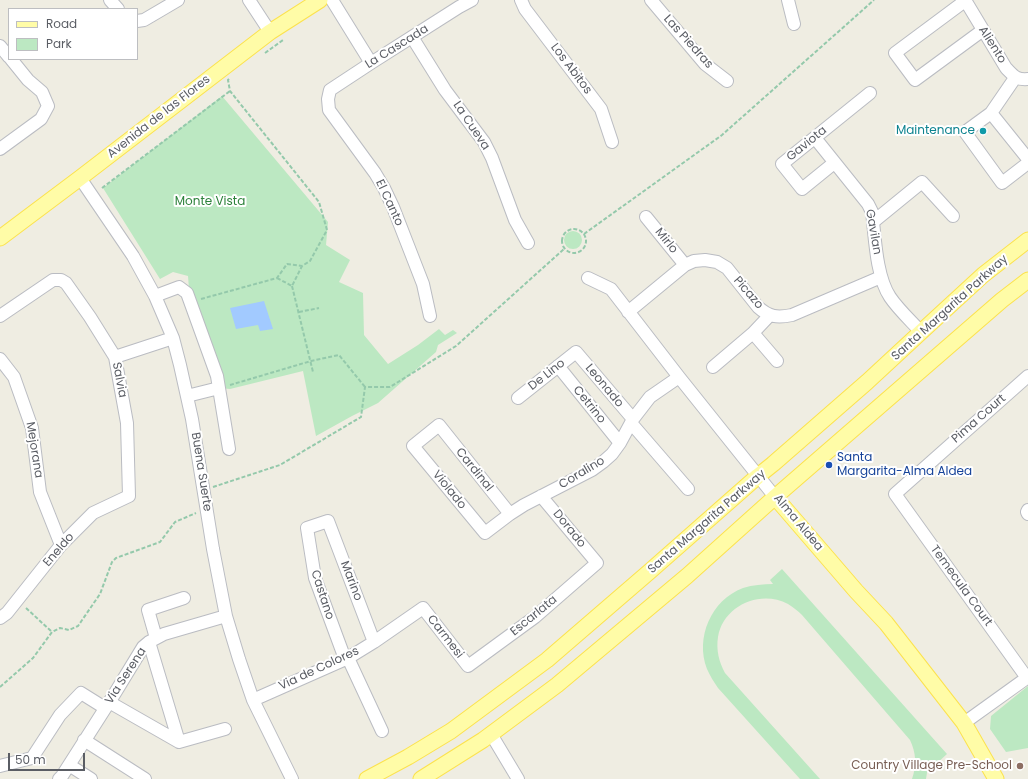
<!DOCTYPE html>
<style>
body{margin:0}
#map{position:relative;width:1028px;height:779px;overflow:hidden;background:#efede2;font-family:Poppins,sans-serif}
canvas{display:block}
.legend{position:absolute;left:8px;top:8px;width:130px;height:52px;box-sizing:border-box;background:#fff;border:1px solid #bdbec1;margin:0;padding:5px 7px;list-style:none;font-size:12px;color:#5a5d64}
.legend li{display:flex;align-items:center;gap:8px;height:20px}
.legend b{width:20px;border:1px solid #bdbec1}
.scale{position:absolute;left:8px;top:753px;width:77px;height:18px;box-sizing:border-box;border:2px solid #5a5d64;border-top:0;padding-left:5px;font-size:12px;line-height:14px;white-space:nowrap;color:#5a5d64;-webkit-text-stroke:3px #fff;paint-order:stroke}
</style>
<div id="map">
<canvas width="1028" height="779"></canvas>
<ul class="legend">
<li><b style="height:5px;background:#fffca7"></b>Road</li>
<li><b style="height:11px;background:#bce8c2"></b>Park</li>
</ul>
<div class="scale">50 m</div>
</div>
<script>
const ctx = document.querySelector('canvas').getContext('2d');
ctx.lineJoin = 'round';
function fill(path, color) { ctx.fillStyle = color; ctx.fill(path, 'evenodd'); }
function stroke(path, color, width, dash) { ctx.strokeStyle = color; ctx.lineWidth = width; ctx.lineCap = dash ? 'butt' : 'round'; ctx.setLineDash(dash || []); ctx.stroke(path); }
function drawText(font, color, halo, rows, align = 'center') {
  ctx.font = font + ' Poppins,sans-serif'; ctx.lineWidth = 4; ctx.setLineDash([]); ctx.textBaseline = 'middle'; ctx.strokeStyle = halo; ctx.fillStyle = color; for (const [text, x, y, turn = 0] of rows) {
    ctx.save(); ctx.translate(x, y); ctx.rotate((+turn || 0) * Math.PI / 180); ctx.textAlign = isNaN(turn) ? turn : align; if (halo) ctx.strokeText(text, 0, 0); ctx.fillText(text, 0, 0); ctx.restore();
  }
}
fill(new Path2D(`
 M222,96L328,222L326,245L350,260L339,282L363,293L364,335L388,364L418,345L439,329L445,335L453,330L457,333L438,345L436,352L378,403L352,416L316,436L303,371L230,389L219,388L190,302L188,276L173,272L160,279L103,188Z
 M564 240a9 9 0 1 1 18 0a9 9 0 1 1-18 0Z
 M782,569L947,754L935,765L929,760L926,779H912C917,765 916,753 910,740L802,615C798,611 793,607 788,604C760,589 723,606 718,637C716,650 719,662 725,673L820,779H800L718,688C714,682 710,676 707,669C695,638 711,600 743,588C753,585 763,584 773,584L770,580Z
 M1028,686V748L1006,752L990,729L991,716Z`), '#bce8c2');
fill(new Path2D(`
 M264,301L273,329L260,331L258,325L236,329L230,308Z`), '#a2caff');
const minor = new Path2D(`
 M110,0L118,9
 M249,0L270,32
 M332,0L371,63
 M521,0L525,9L601,109L612,142
 M651,0L705,64L727,81
 M788,0L794,24
 M965,0L1006,68C1014,76 1016,80 1028,79
 M965,1L895,53L915,80L983,30
 M137,21L144,20L178,0
 M412,37L445,90L484,142L492,158L515,220L528,243
 M0,46L9,57
 M1015,78L991,113L965,132L1002,183L1028,163
 M991,113L1028,159
 M815,138L868,204L872,212C875,237 876,276 890,297C898,309 911,321 921,332
 M0,149L41,119L48,106L42,92L28,80L11,59
 M834,163L802,189L782,164L870,93
 M80,178L133,256L155,296L173,338L180,365L192,419L213,549L226,616L239,659L253,700L292,779
 M646,217L685,265
 M873,222L922,182L953,216
 M588,278L611,289L679,377L775,497
 M155,296L179,287L187,293L217,376L229,449
 M628,312L685,265L694,261L705,260L717,262L727,268L758,307C769,317 777,318 792,315L881,277
 M0,316L53,280H61L66,283L90,317L115,357L127,423L129,496L93,513L61,545L7,613L0,618
 M430,316L423,284L393,207L384,188L375,173L329,110L328,99L330,90L371,63L459,7L472,0
 M753,333L777,361
 M115,357L173,338
 M0,359L14,377L32,428L40,492L61,545
 M558,366L620,443
 M713,367L753,333L770,315
 M187,396L219,388
 M518,398L576,352L633,419
 M631,423L688,489
 M1028,510L1027,512L1028,514
 M510,514L439,425L413,446L485,533L510,514L524,505L592,470L603,462L612,454L620,443L633,419L650,397L679,377
 M156,638L148,610L184,598
 M149,642L179,742
 M348,658L382,731
 M345,659L315,578L307,528L328,521L374,642
 M1027,678L895,494L1028,376
 M253,700L348,658L374,642L423,608L468,666L535,617L597,563L541,496
 M109,702L179,742L225,729
 M964,723L1028,677
 M491,734L518,779
 M84,740L145,779
 M69,765L91,779
 M0,766L32,758L60,715L81,693L105,708
 M59,779L62,776L115,693L143,647L149,642L164,634L226,616`);
const major = new Path2D(`
 M0,238L80,178L270,32L320,0
 M775,497L856,591L886,623L964,723L996,779
 M367,779L408,757L451,731L547,660L649,572L758,476L773,464L867,382L921,332L983,275L1028,240
 M421,779L483,740L557,685L687,576L775,497L1002,300L1028,280`);
stroke(minor, '#babcc2', 14);
stroke(major, '#fce24d', 17);
stroke(new Path2D(`
 M265,53L283,40
 M102,188L230,91
 M562 241a12 12 0 1 1 24 0a12 12 0 1 1-24 0Z
 M584,234L722,135L874,0
 M277,278L292,286L302,266
 M292,286L313,372
 M201,299L277,278L287,264L302,266L310,261L327,230L319,202L230,91L228,80L229,79
 M299,312L319,308
 M230,385L311,361L339,355L365,387
 M213,487L280,465L361,417L365,387H390L456,346L564,249
 M26,608L52,632
 M0,687L33,658L52,632L60,628L69,630L78,626L100,594L112,562L116,558L160,542L175,522L196,513`), '#94c9ab', 2, [4, 2]);
stroke(minor, '#fff', 12);
stroke(major, '#fffca7', 15);
for (const [x, y, r, color] of [
 [983,131,4,"#0f9aa8"],
 [829,465,4,"#1a4fb4"],
 [1020,766,4,"#8d6e63"]
]) { const dot = new Path2D(); dot.arc(x, y, r, 0, 2 * Math.PI); ctx.fillStyle = color; ctx.fill(dot); stroke(dot, '#fff', 1.5); }
drawText('12px', '#5a5d64', '#fff', [
 ["Las Piedras",688,42,48],
 ["Aliento",992,45,58],
 ["La Cascada",397,47,-32],
 ["Los Abitos",571,69,53],
 ["Avenida de las Flores",159,117,-38],
 ["La Cueva",471,126,56],
 ["Gaviota",807,144,-39],
 ["El Canto",389,203,65],
 ["Gavilan",873,232,80],
 ["Mirlo",666,241,51],
 ["Picazo",748,293,49],
 ["Santa Margarita Parkway",950,308,-42],
 ["De Lino",547,375,-38],
 ["Salvia",119,380,79],
 ["Leonado",604,386,50],
 ["Cetrino",589,405,51],
 ["Pima Court",979,419,-41],
 ["Mejorana",34,450,81],
 ["Cardinal",474,470,51],
 ["Buena Suerte",201,472,81],
 ["Coralino",582,473,-31],
 ["Violado",449,490,51],
 ["Santa Margarita Parkway",707,522,-41],
 ["Alma Aldea",798,523,50],
 ["Dorado",569,529,51],
 ["Eneldo",59,550,-49],
 ["Marino",351,581,69],
 ["Temecula Court",961,586,54],
 ["Castano",322,595,72],
 ["Escarlata",534,616,-39],
 ["Carmesi",445,637,52],
 ["Via de Colores",319,669,-25],
 ["Via Serena",126,676,-57]
]);
drawText('12px', '#0d838f', '#fff', [
 ["Maintenance",975,131]
], 'right');
drawText('12px', '#2d823b', '#fff', [
 ["Monte Vista",210,202]
]);
drawText('12px', '#164399', '#fff', [
 ["Santa",837,458],
 ["Margarita-Alma Aldea",837,472]
], 'left');
drawText('12px', '#785e54', '#fff', [
 ["Country Village Pre-School",1012,766]
], 'right');
</script>
